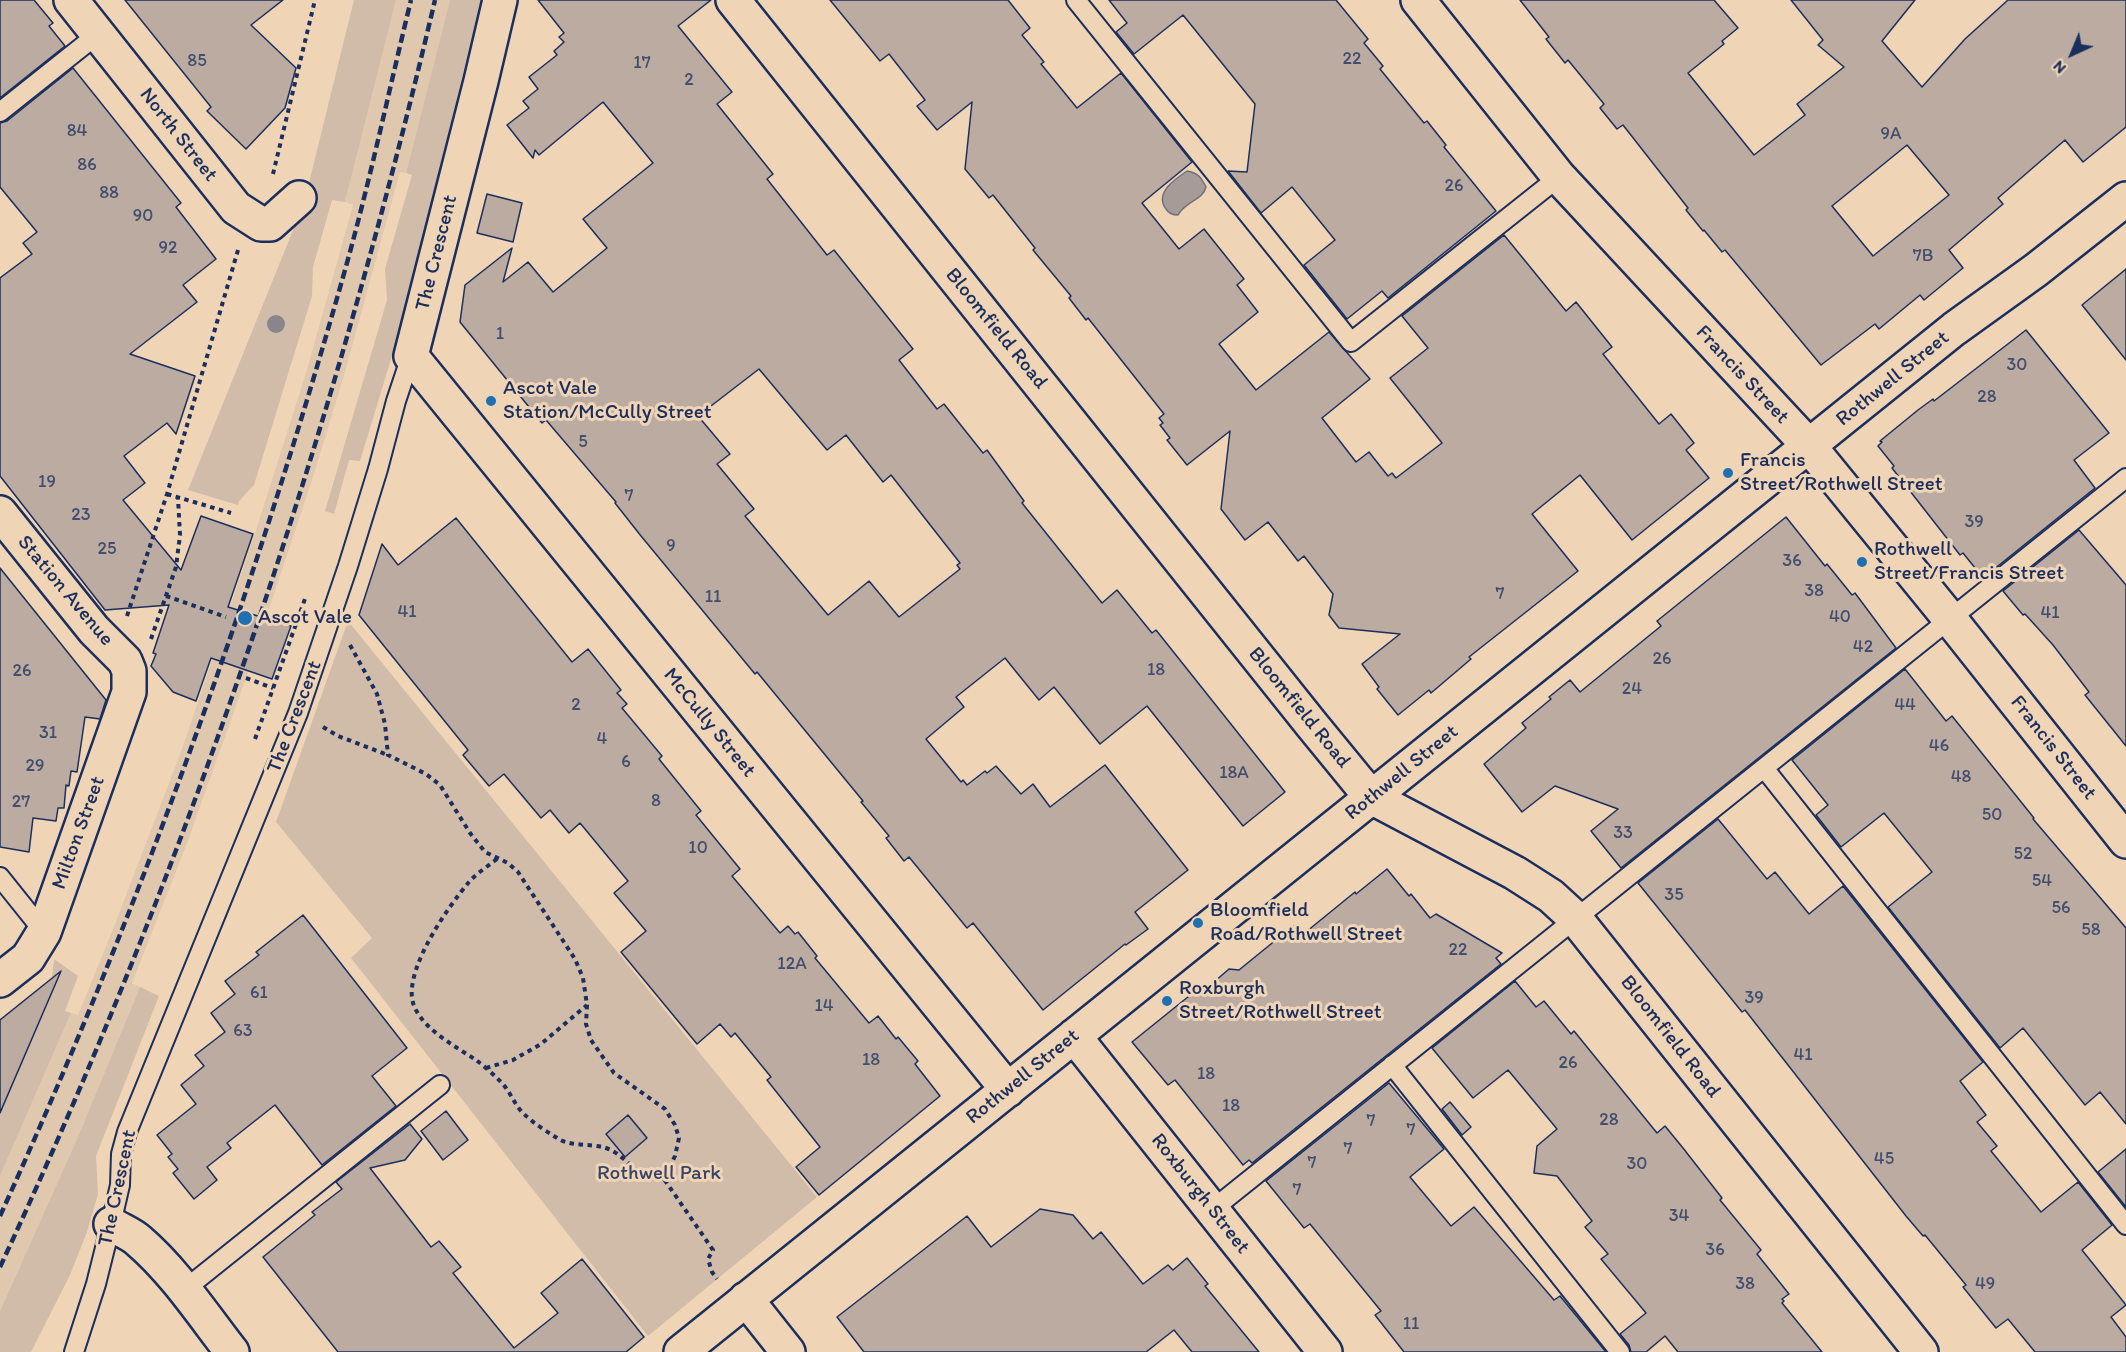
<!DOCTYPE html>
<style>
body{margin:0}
#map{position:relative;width:2126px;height:1352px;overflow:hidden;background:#f0d4b6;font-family:Itim,sans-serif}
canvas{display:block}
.north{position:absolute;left:2042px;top:24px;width:60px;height:60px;-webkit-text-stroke:4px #f0d4b6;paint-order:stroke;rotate:224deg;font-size:16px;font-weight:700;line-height:24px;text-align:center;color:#1b2f5e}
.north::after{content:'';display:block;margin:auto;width:21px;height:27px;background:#1b2f5e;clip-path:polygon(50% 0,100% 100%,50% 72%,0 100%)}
</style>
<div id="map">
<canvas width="2126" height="1352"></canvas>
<div class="north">N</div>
</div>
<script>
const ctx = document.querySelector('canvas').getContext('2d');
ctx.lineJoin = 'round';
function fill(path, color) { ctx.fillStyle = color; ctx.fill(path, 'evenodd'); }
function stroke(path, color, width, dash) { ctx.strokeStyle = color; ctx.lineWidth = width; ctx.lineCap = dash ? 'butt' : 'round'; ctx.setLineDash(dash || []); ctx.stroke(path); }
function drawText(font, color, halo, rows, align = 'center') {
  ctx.font = font + ' Itim,sans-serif'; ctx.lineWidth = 6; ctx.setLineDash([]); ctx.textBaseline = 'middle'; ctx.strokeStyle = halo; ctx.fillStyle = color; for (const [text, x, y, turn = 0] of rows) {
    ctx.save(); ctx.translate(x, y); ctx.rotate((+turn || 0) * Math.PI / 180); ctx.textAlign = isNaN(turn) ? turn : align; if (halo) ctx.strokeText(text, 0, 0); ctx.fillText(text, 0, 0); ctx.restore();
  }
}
fill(new Path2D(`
 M396,0H450L406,173L400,172L345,372L313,477L246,678L186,846L132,983L140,987L77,1139L0,1311V1176L71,1013L78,1015L113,929L182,749L256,530L306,373L353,205L345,202Z`), '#e0c8af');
fill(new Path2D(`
 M354,0H396L345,202L332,200L313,267L312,296L254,485L239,501L238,505L188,490L304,203Z
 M450,0H481L399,333L360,461L349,460L334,514L325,511L387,300L385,269L412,175L406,173Z
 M348,621L817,1197L648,1336L351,958L372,938L276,822Z
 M54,959L78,976L65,1011L71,1013L0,1176V1113L50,996Z
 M140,987L159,996L96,1156L98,1194L87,1232L70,1275L31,1352H0V1311L77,1139Z`), '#d1bca9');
const water = new Path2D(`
 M1187,171C1198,173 1201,177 1206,187C1203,200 1186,201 1178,215C1173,215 1169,214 1166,209C1154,193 1175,179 1187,171Z`);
fill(water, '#a79b98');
stroke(water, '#6f7081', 1.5);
const building = new Path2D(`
 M0,0H34L53,23L49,26L65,46L0,98Z
 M125,0H283L251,25L296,68L285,108L246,149L207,111L211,107Z
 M538,0H711L678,26L732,92L717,104L773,174L767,179L827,255L834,250L913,349L899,360L937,409L944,404L983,453L987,450L1024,501L1022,503L1102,603L1117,590L1152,633L1156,630L1285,792L1243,826L1147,706L1100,744L1054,687L1039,700L1005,658L956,697L964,707L926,739L961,782L963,780L967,785L985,771L987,773L996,766L1021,794L1033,784L1050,807L1105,765L1188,870L1135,912L1148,929L1126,945L1125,944L1043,1010L973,923L967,928L909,857L904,861L886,838L889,836L861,802L863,801L757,672L755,674L641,536L615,503L616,502L546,420L542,423L460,322L465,285L512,248L503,282L528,262L553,292L607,248L583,219L653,163L603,102L539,155L535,150L533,158L507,125L529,108L523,101L538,89L529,77L557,55L554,51L564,42L559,37L564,33ZM759,369L827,450L846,435L883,482L891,475L960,563L957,565L960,569L899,617L869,581L828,615L745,516L754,509L717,464L730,454L698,416Z
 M830,0H1008L1030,28L1022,35L1044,62L1041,64L1077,108L1121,73L1192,162L1142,203L1179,249L1204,229L1244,279L1237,285L1258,312L1219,344L1256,390L1329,332L1370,379L1322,418L1356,462L1369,452L1388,476L1392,473L1396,478L1442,443L1390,378L1428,348L1402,316L1504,235L1566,311L1576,302L1612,347L1603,354L1659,424L1671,414L1694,443L1686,450L1709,478L1632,540L1580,475L1532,514L1578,571L1469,657L1471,659L1431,693L1429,690L1398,715L1377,689L1379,687L1362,664L1400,634L1339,628L1329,615L1333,594L1304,556L1298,561L1268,522L1245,540L1221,509L1230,431L1187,465L1167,440L1170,438L1160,425L1163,423L1159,418L1164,414L1088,318L1086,320L1069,298L1071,296L1033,250L1035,248L993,195L989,198L965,169L972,102L937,130L917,106L925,100L889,54L880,61Z
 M1109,0H1336L1368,39L1364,43L1383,66L1380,69L1424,123L1427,121L1446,145L1444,147L1496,211L1388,298L1382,291L1347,319L1304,265L1335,240L1292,187L1261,213L1228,171L1247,172L1255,104L1183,15L1134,54L1116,32L1127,23Z
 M1520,0H1714L1738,28L1722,41L1724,44L1688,73L1754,155L1805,115L1797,104L1844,67L1818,45L1823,40L1791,0H1915L1882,41L1922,87L1965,39L2008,0H2126V127L2083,162L2065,140L1998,198L2003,204L1949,250L1963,268L1924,300L1920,295L1879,329L1875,324L1821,365L1725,250L1722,252L1704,230L1703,231L1686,210L1688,208L1623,125L1617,129L1600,108L1604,104L1568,60L1565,63L1546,39L1549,37ZM1907,145L1949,195L1873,256L1832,206Z
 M73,68L181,203L176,207L216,259L183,285L197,302L130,354L195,376L176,434L167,423L124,456L145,483L123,500L181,570L201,516L253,534L228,607L291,626L272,679L211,658L196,701L173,692L151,666L156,654L153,653L169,605L105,610L0,476V278L32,254L23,243L37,232L0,187V123L7,121Z
 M487,194L522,203L513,242L477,233Z
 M2126,269V360L2082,305Z
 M2026,330L2109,433L2074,460L2095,488L1988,574L1985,570L1980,574L1963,553L1960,555L1892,468L1894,466L1878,446L1882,442L1880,441L1918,410L1933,399L1934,401Z
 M1786,517L1825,566L1827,564L1852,595L1855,593L1896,648L1621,868L1591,831L1618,809L1555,786L1522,812L1484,764L1526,728L1522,723L1551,699L1549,697L1570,680L1580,692L1661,626L1657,621Z
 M456,518L572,662L588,649L621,690L617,693L627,704L622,708L662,756L659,759L701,811L696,815L740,869L732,876L780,933L788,926L795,934L798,932L817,956L815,958L869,1023L878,1016L896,1039L898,1037L918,1061L915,1064L940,1096L819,1195L796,1167L820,1147L767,1080L771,1077L735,1033L731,1037L720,1024L697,1044L621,952L646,931L614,893L628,881L580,823L569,833L550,810L541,818L504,774L489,786L463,755L468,750L359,615L382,544L398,565Z
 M2079,530L2126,585V746L2085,695L2089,692L2053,645L2025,614L2023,615L2003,591Z
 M0,568L106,700L100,719L85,717L77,772L71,771L69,786L66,785L64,808H58L56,821L33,818L29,852L0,847Z
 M1905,669L1946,721L1952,716L2034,818L2033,819L2126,928V1124L2100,1092L2085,1105L2023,1028L2000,1048L1888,907L1932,872L1884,813L1841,847L1816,815L1828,805L1792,760Z
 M1718,819L1767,879L1775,872L1809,914L1843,886L1983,1062L1960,1081L1986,1115L1977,1122L1997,1146L1991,1151L2041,1212L2078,1182L2112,1225L2082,1250L2126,1305L2111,1317L2126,1337V1352H2035L2008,1319L1996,1328L1963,1287L1966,1285L1925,1235L1923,1236L1906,1216L1745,1010L1742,1012L1638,883Z
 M1387,869L1409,896L1411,894L1430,918L1436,914L1502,953L1496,958L1501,964L1252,1163L1249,1160L1243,1165L1175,1080L1168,1085L1132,1042L1204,984L1207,988L1229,969L1239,970L1293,926L1301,936L1355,892L1356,894Z
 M303,915L407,1048L372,1076L396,1106L322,1165L275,1105L227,1143L231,1148L207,1167L217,1180L194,1199L173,1173L178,1169L168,1157L172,1154L157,1135L196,1104L181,1085L204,1066L195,1055L225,1032L211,1013L235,994L225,981L259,955L256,952Z
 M61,971L0,1113V1020Z
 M1515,981L1536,1007L1544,1001L1571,1034L1574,1031L1657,1133L1665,1126L1683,1148L1722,1198L1720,1200L1761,1250L1757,1254L1789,1294L1782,1299L1784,1301L1782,1303L1822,1352H1678L1665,1336L1646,1352H1631L1629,1345L1620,1334L1646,1313L1601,1259L1608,1254L1585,1227L1592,1221L1557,1176L1534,1173L1537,1146L1557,1129L1508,1070L1473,1098L1432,1048Z
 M1389,1083L1444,1149L1410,1177L1451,1226L1474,1207L1554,1300L1560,1296L1606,1352H1404L1375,1315L1381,1311L1310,1224L1304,1228L1266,1181Z
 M1450,1102L1471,1127L1462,1135L1442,1109Z
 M446,1111L468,1140L443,1160L421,1131Z
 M628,1115L647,1138L625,1157L606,1134Z
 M410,1124L422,1139L405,1160L370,1168L431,1247L439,1241L461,1267L453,1273L514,1348L558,1313L541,1293L582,1259L644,1337L626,1352H338L263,1257L315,1215L312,1212L342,1189L336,1182Z
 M2126,1149V1207L2098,1172Z
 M1040,1209L1073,1215L1093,1239L1101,1232L1143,1284L1168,1265L1173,1270L1187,1258L1208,1284L1205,1286L1259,1352H1192L1174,1330L1146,1352H864L837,1317L967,1216L991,1247Z`);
fill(building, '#bbaba0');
stroke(building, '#1b2f5e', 1.5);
const lane = new Path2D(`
 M1076,0L1351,342L1559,177
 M0,112L98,34
 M1764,768L2126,1225
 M0,877L44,932
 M1392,1065L1620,1352
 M1213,1209L2126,478
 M184,1290L440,1085
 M74,1352L96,1284L111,1224L120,1185L121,1154L127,1132L298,713L348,566L378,469L396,401L411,356`);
const street = new Path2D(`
 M71,0L236,208L261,224H270L299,198
 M500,0L481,81L411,356L1008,1090
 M733,0L1312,725L1371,797L1515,873L1551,896L1575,918L1921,1352
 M1418,0L1559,177L1809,446L1950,619L2126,841
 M0,513L94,630L125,661L129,671V692L44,932L28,958L0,980
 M1074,1036L1325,1352
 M111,1224C120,1230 132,1234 139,1241C175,1272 203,1315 232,1352
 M746,1299L788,1352
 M681,1352L1954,329L2036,270L2126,199`);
stroke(lane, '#1b2f5e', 22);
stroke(street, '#1b2f5e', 38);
stroke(new Path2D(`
 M273,174L315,0
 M167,494L231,513
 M166,596L226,617
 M127,616L167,494L238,250
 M151,639L176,567L180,535L178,498
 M350,645L377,694L385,724L388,755L426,774L440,785L470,833L485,852L508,863L518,872L575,959L583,978L587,1005L586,1024L591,1040L614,1073L665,1109L675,1125L679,1138L675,1156L664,1179L713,1250L708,1259L712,1272L717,1279
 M246,678L273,688
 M323,727L338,736L388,755
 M255,739L306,596
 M497,859C488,866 477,873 469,882C448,907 408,964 412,998C416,1026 455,1046 476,1060C484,1066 493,1074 500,1081C510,1090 514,1105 524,1114C533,1123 546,1131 557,1138C570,1147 591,1143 606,1148C629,1156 634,1180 664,1179
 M486,1068L513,1060L541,1044L587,1005`), '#1b2f5e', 4, [4.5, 4.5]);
stroke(lane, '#f0d4b6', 18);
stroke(street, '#f0d4b6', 33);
stroke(new Path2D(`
 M0,1216C139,911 254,593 345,270C370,181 389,90 411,0
 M0,1267C189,862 333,435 435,0`), '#1b2f5e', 4.5, [9, 4.5]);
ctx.fillStyle = '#8a858c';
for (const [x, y] of [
 [276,324]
]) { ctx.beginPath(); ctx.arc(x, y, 9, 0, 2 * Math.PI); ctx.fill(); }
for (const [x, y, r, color] of [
 [491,401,6,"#1f6fb2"],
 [1728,473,6,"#1f6fb2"],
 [1862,562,6,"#1f6fb2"],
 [245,618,8,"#1f6fb2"],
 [1198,923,6,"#1f6fb2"],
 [1167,1001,6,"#1f6fb2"]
]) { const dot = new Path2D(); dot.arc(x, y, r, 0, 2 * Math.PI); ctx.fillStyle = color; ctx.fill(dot); stroke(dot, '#f0d4b6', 2); }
drawText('18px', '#434e6e', null, [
 ["22",1352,59],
 ["85",197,61],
 ["17",642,63],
 ["2",689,80],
 ["84",77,131],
 ["9A",1891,134],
 ["86",87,165],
 ["26",1454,186],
 ["88",109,193],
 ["90",143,216],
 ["92",168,248],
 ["7B",1923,256],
 ["1",500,334],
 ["30",2017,365],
 ["28",1987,397],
 ["5",583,442],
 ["19",47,482],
 ["7",629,496],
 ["23",81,515],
 ["39",1974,522],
 ["9",671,546],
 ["25",107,549],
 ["36",1792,561],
 ["38",1814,591],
 ["7",1500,594],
 ["11",713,597],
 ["41",407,612],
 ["41",2050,613],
 ["40",1840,617],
 ["42",1863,647],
 ["26",1662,659],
 ["18",1156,670],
 ["26",22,671],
 ["24",1632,689],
 ["2",576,705],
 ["44",1905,705],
 ["31",48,733],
 ["4",602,739],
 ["46",1939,746],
 ["6",626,762],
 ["29",35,766],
 ["18A",1234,773],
 ["48",1961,777],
 ["8",656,801],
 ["27",21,802],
 ["50",1992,815],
 ["33",1623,833],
 ["10",698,848],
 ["52",2023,854],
 ["54",2042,881],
 ["35",1674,895],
 ["56",2061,908],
 ["58",2091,930],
 ["22",1458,950],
 ["12A",792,964],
 ["61",259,993],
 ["39",1754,998],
 ["14",824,1006],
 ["63",243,1031],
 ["41",1803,1055],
 ["18",871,1060],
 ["26",1568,1063],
 ["18",1206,1074],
 ["18",1231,1106],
 ["28",1609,1120],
 ["7",1371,1121],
 ["7",1411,1130],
 ["7",1348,1149],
 ["45",1884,1159],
 ["7",1312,1163],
 ["30",1637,1164],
 ["7",1297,1190],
 ["34",1679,1216],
 ["36",1715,1250],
 ["38",1745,1284],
 ["49",1985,1284],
 ["11",1411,1324]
]);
drawText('21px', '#1b2f5e', '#f0d4b6', [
 ["North Street",178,135,52],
 ["The Crescent",437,253,-76],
 ["Bloomfield Road",996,329,51],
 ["Francis Street",1742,375,47],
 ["Rothwell Street",1893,379,-39],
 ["Station Avenue",65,591,50],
 ["Bloomfield Road",1299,708,51],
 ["The Crescent",295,717,-69],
 ["McCully Street",709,723,51],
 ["Francis Street",2053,748,52],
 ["Rothwell Street",1402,773,-39],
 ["Milton Street",79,833,-70],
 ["Bloomfield Road",1670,1037,52],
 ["Rothwell Street",1023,1077,-39],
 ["The Crescent",118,1188,-78],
 ["Roxburgh Street",1200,1194,52]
]);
drawText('21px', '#1b2f5e', '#f0d4b6', [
 ["Ascot Vale",503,389],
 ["Station/McCully Street",503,413],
 ["Francis",1740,461],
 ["Street/Rothwell Street",1740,485],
 ["Rothwell",1874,550],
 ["Street/Francis Street",1874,574],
 ["Ascot Vale",258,618],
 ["Bloomfield",1210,911],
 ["Road/Rothwell Street",1210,935],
 ["Roxburgh",1179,989],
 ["Street/Rothwell Street",1179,1013]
], 'left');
drawText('21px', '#364469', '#f0d4b6', [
 ["Rothwell Park",659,1174]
]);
</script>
